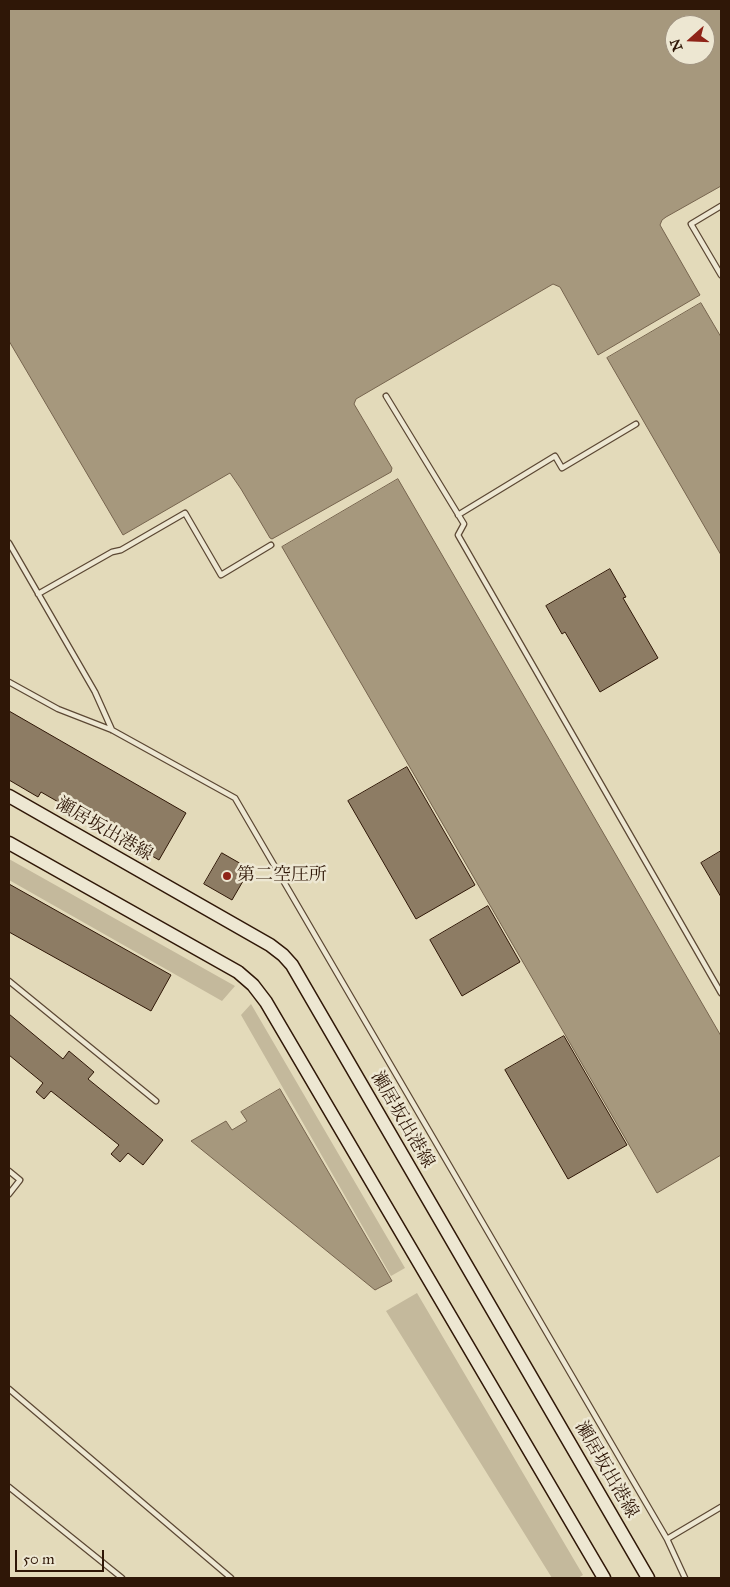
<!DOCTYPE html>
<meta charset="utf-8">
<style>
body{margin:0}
#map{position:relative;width:730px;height:1587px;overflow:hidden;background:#e3daba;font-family:"IM FELL Great Primer",serif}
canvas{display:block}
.frame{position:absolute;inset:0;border:10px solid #2f1707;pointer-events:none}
.north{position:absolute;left:665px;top:15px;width:50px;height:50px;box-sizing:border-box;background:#ede7d2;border:1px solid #a19481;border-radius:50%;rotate:250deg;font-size:14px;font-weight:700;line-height:20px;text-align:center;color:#2f1707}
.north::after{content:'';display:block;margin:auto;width:18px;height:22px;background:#8f2418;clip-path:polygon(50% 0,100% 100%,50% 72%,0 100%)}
.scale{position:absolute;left:15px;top:1550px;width:89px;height:22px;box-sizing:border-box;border:2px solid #2f1707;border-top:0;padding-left:6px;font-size:15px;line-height:18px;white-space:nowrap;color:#2f1707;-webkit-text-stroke:4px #ede7d2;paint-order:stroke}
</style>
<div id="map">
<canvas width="730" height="1587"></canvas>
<div class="frame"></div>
<div class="north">N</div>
<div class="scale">50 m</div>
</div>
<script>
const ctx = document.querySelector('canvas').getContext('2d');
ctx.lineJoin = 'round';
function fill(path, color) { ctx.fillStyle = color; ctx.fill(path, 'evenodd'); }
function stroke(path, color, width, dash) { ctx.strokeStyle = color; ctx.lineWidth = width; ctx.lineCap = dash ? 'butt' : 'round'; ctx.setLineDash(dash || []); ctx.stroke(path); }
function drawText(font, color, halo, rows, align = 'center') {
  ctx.font = font + ' "IM FELL Great Primer","Noto Serif JP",serif'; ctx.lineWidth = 5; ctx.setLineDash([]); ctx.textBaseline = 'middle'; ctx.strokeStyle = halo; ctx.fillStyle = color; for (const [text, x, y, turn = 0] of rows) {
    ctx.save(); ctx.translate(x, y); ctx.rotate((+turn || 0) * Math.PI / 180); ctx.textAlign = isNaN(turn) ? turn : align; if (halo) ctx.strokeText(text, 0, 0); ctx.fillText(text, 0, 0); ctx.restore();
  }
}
fill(new Path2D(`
 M9,859L235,986L222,1001L9,880Z
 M251,1004L405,1268L391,1276L241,1015Z
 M417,1293L583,1575L578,1578H552L386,1311Z`), '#c4b99c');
const water = new Path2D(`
 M9,9H721V186L666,217L662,220L660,225L700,295L598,355L560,287L553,284L356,399L354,404L392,468L391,472L272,539L270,538L241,489L230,473L123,535L9,341ZM675,25H705V55H675Z
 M701,303L721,337V555L607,358Z
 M398,479L721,1036V1155L657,1193L282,547Z
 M280,1089L392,1281L375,1290L191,1141L226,1121L232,1130L247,1121L241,1112Z`);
fill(water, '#a6987d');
stroke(water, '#76644e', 1);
const building = new Path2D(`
 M610,569L626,597L623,598L658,658L600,692L565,632L562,634L546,606Z
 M9,711L186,813L159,860L41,792L38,797L9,780Z
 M407,767L475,885L416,919L348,801Z
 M721,851V897L701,863Z
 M222,853L250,869L232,900L204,884Z
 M9,884L171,975L151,1011L9,932Z
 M488,906L520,962L462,996L430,940Z
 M9,1014L63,1059L69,1051L94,1072L88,1079L163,1140L143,1165L128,1153L120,1162L111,1154L119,1145L51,1091L44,1099L36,1092L43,1083L9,1055Z
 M564,1036L627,1145L568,1179L505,1070Z`);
fill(building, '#8d7c64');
stroke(building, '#2f1707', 1);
const service = new Path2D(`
 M721,206L691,224L721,275
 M386,396L464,524L458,535L721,993
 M458,515L555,456L562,468L636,424
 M9,543L95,692L112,730
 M38,594L112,552L121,550L185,513L221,575L271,545
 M9,682L58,709L112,730L235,798L667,1539L685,1578
 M9,981L156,1101
 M9,1171L20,1180L9,1194
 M9,1389L231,1578
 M9,1487L122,1578
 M667,1539L721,1507`);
const secondary = new Path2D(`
 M9,796L270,945L283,955L292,965L648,1578
 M9,843L238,972L253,985L266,1002L604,1578`);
stroke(service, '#5c4834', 7);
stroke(secondary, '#2f1707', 15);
stroke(service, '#ede7d2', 4.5);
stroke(secondary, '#ede7d2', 12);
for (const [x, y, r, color] of [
 [227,876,5,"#8f2418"]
]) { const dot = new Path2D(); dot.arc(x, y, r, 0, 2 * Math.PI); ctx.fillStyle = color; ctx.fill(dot); stroke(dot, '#ede7d2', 2); }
drawText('18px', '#2f1707', '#ede7d2', [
 ["瀬居坂出港線",104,830,30],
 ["瀬居坂出港線",402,1120,60],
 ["瀬居坂出港線",606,1470,60]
]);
drawText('18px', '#2f1707', '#ede7d2', [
 ["第二空圧所",237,876]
], 'left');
</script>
